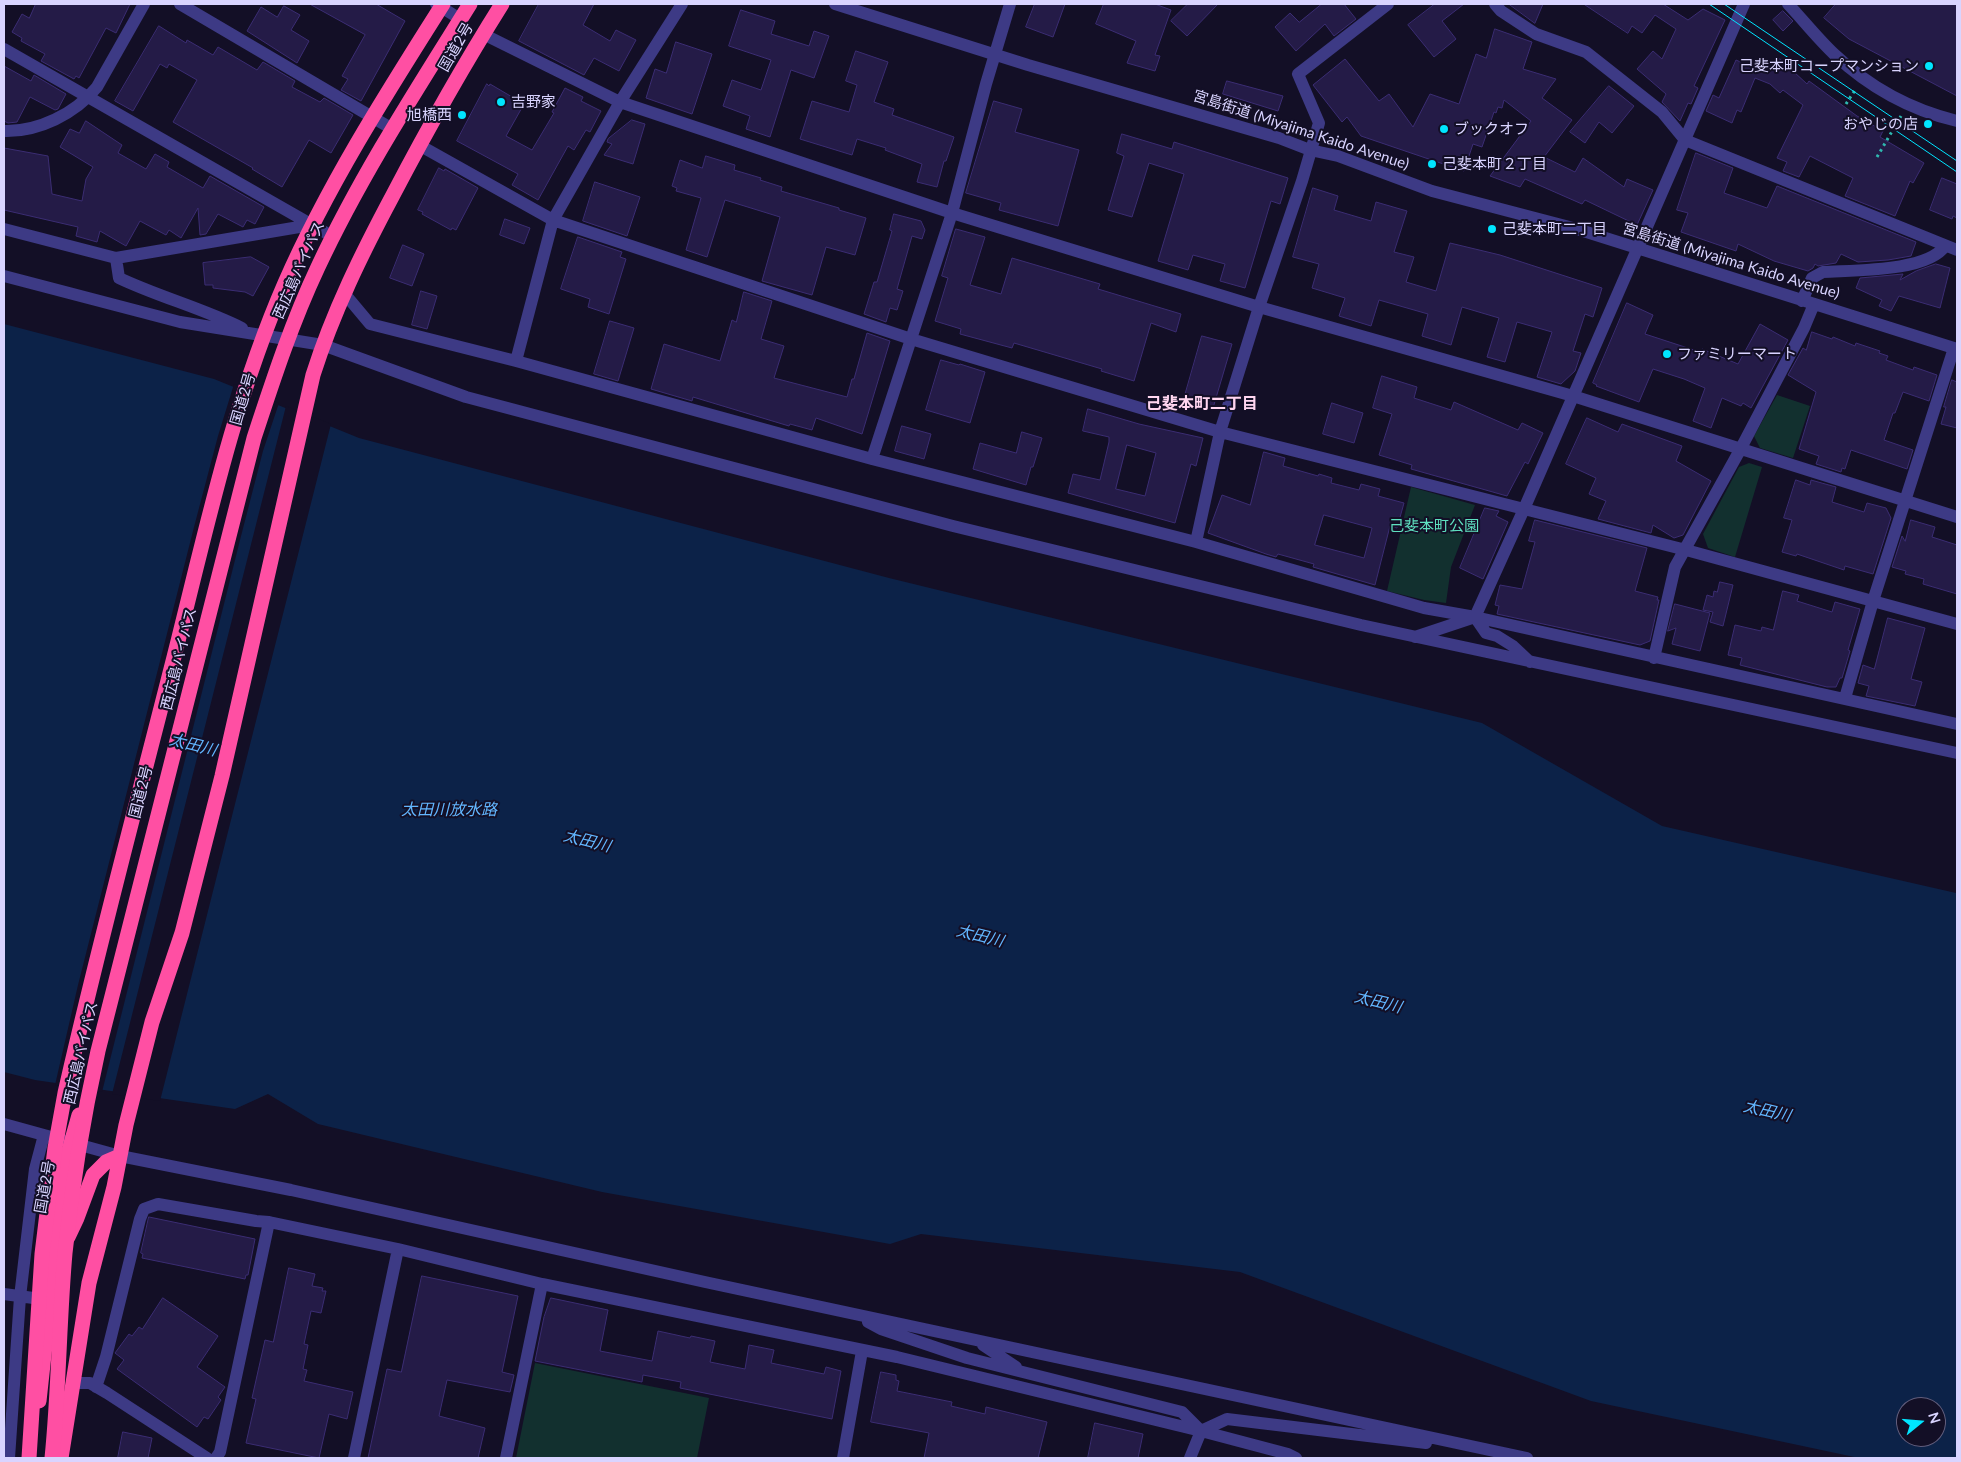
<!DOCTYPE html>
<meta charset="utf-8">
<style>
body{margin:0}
#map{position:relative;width:1961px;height:1462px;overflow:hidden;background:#130f26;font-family:Lato,sans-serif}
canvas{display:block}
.frame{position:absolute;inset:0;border:5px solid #d9d4ff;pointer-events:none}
.north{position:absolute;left:1896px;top:1397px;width:50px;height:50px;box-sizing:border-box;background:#130f26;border:1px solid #625e7d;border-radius:50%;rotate:73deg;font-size:14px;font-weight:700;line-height:20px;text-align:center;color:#d9d4ff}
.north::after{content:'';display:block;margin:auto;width:18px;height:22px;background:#00e5ff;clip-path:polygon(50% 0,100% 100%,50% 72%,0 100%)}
</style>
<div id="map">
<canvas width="1961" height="1462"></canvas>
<div class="frame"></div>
<div class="north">N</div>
</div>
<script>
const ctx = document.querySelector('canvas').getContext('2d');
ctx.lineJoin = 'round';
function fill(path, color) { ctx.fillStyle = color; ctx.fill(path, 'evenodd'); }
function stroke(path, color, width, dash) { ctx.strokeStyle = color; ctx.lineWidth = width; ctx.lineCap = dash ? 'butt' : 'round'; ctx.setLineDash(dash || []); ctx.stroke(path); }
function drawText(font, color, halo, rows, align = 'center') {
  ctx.font = font + ' Lato,"Noto Sans JP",sans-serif'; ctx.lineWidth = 4; ctx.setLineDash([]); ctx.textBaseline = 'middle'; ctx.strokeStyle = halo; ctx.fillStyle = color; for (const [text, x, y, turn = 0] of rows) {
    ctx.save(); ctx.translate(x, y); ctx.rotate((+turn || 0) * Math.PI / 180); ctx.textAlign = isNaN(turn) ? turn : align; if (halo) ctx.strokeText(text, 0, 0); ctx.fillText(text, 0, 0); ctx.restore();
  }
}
fill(new Path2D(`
 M1777,395L1810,406L1793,458L1760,448L1754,436Z
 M1749,463L1762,467L1735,557L1708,548L1703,534L1739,467Z
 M1411,487L1475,505L1451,567L1446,603L1424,600L1387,591Z
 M535,1363L709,1398L697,1458H516Z`), '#12302f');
fill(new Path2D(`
 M4,324L214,379L359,438L889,578L1482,723L1662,826L1956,893L1957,887V1458H1859L1591,1401L1240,1272L921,1234L890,1244L602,1192L318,1124L268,1094L235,1109L35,1080L4,1072ZM1906,1407H1936V1437H1906Z`), '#0c2248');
fill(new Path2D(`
 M234,384L279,403L263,451L240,540L102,1092L55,1085L78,985L194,527L218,436Z
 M286,406L331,424L160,1101L112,1094Z`), '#130f26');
const building = new Path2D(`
 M36,4H130L116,33L106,28L79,78L76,76L74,79L41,61L45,54L21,41L22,38L12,32L22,14L29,18Z
 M310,4H376L405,21L361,101L341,90L348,79L342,76L365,35Z
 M539,4H594L583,25L610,41L616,30L636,40L619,71L594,58L584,75L519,41Z
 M1035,4H1065L1053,37L1026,27Z
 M1104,4H1155L1171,10L1155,55L1160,56L1155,71L1127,63L1136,41L1096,24Z
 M1188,4H1218L1187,36L1171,21Z
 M1322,4H1344L1356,19L1334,36L1325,24L1296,51L1275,27L1290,13L1299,22Z
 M1435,4H1464L1442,21L1456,39L1434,57L1408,25Z
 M1509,4H1543L1535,23Z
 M1584,4H1663L1688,20L1703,9L1725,20L1694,86L1698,88L1691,104L1688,103L1680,121L1662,102L1666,94L1637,69L1653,51L1662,59L1676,29L1655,15L1642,33L1632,26L1628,33Z
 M1836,4H1957V96L1849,39L1824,18Z
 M284,6L300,15L291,30L309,41L297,63L247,31L261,7L277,17Z
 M741,10L775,21L771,34L809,46L814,31L829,36L814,78L791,70L770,137L746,129L750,116L723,106L732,80L761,90L771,60L729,46Z
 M1783,11L1793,21L1783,31L1773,20Z
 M159,26L186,43L187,40L213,55L218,47L257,70L263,62L295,81L292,87L320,102L324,98L353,115L331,153L309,140L282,187L252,169L253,168L173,122L197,80L169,64L167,68L160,64L133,111L115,101Z
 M1495,29L1532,42L1523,69L1556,79L1542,98L1572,120L1544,157L1575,172L1583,158L1624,187L1627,179L1653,190L1637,225L1585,200L1582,204L1525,179L1520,187L1490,176L1531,121L1504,100L1502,108L1498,107L1496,113L1494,112L1482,147L1473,144L1464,171L1361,136L1347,117L1342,122L1313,85L1345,59L1379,101L1389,94L1413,127L1430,94L1459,104L1476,54L1486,58Z
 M676,42L712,54L692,114L646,98L655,69L666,73Z
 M856,51L888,62L874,102L894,109L892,115L954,137L946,161H944L937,187L917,182L922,164L885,150L886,148L857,139L852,155L800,139L812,101L849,112L857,85L846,81Z
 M1780,59L1807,84L1809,81L1857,116L1883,131L1880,137L1924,163L1913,183L1910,181L1895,216L1845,196L1853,178L1810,156L1799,177L1783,171L1787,162L1777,158L1803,105L1783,90L1780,93L1770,84L1755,78L1741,112L1737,110L1732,123L1706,111L1713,95L1719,98L1736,60L1752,67L1755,60L1772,68Z
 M4,66L31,81L34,75L66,94L58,109L55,110L30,97L17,122L8,123L4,121Z
 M1227,81L1283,96L1278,111L1223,94Z
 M487,84L489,86L490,84L524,104L506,136L532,150L554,113L552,112L565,88L583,97L581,101L601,111L590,132L586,130L574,150L568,146L538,200L512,185L518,174L457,141Z
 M1609,86L1634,106L1612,133L1599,122L1585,143L1570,132Z
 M994,101L1022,109L1015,132L1079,150L1058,226L999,210L1001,203L966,193Z
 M632,120L645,124L633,164L604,155L612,144L607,142L608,139Z
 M86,121L122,145L118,153L146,169L155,154L169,162L167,167L203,188L210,176L264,207L255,224L247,220L243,227L218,214L206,234L200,235L198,208L181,238L169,230L166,235L140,221L126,246L100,231L97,242L76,236L78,227L4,210V148L48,156L52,194L82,201L86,179L93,167L60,147L70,129L79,133Z
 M1122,134L1172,149L1174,142L1288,178L1280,204L1271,201L1245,288L1220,281L1225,264L1193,255L1188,270L1158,261L1184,174L1149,163L1132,217L1108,210L1124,156L1117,153Z
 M1696,153L1733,168L1724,193L1767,208L1777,186L1916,242L1911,256L1888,260L1858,262L1841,254L1836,263L1818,266L1815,264L1813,268L1808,271L1774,261L1738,244L1736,251L1681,232L1688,213L1677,210Z
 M706,156L735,165L734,170L761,178L760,180L782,187L781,191L839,208V210L866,218L855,255L826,247L812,295L762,281L780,217L725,200L707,257L686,250L701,198L676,191L677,188L672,186L680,160L702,168Z
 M439,168L444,171L445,169L478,188L456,230L452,228L451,230L422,214L423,212L418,210Z
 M1942,178L1957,184V218L1953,216L1952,219L1930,210Z
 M595,182L640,197L627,236L583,221Z
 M1313,188L1338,196L1334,210L1371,221L1376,202L1407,211L1394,252L1414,257L1406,282L1436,291L1450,243L1500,255L1602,288L1593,317L1585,314L1573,351L1581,353L1575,371L1561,384L1537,377L1552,332L1517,322L1505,362L1487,357L1499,318L1462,307L1451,345L1422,336L1428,314L1379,300L1371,326L1339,316L1345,298L1312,288L1319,264L1293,257Z
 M894,214L921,221L925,230L922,239L912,236L897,289L903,291L897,310L890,308L886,322L864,314L874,282H877L892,231L890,230Z
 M505,219L530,228L524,244L500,235Z
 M956,229L985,237L970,285L1001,294L1012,258L1100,284L1098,289L1181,314L1176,332L1151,323L1134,381L1101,371L1102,369L1014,343L1012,348L960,334L961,329L935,321L948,278L942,276Z
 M578,237L622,252L620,257L626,259L609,314L588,307L590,299L561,289Z
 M403,245L424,254L412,286L390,278Z
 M251,257L269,267L253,296L245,292L213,288V285H205L203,263Z
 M1936,264L1950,268L1940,308L1899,296L1891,311L1879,306L1882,300L1856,288L1860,278L1903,274L1900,280L1916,271Z
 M421,291L437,296L427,329L412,325Z
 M744,292L772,301L761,339L784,346L774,378L847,397L852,379H854L867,333L890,341L862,434L816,418L812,430L790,424L789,426L693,397L692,401L651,389L664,344L720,361L732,320L736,322Z
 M1627,303L1653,315L1645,334L1700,352L1702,349L1738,364L1760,324L1788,340L1751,408L1743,403L1741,406L1722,398L1711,428L1693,421L1705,388L1684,379L1653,369L1639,402L1596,386L1597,385L1593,383Z
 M610,321L634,328L618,381L594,374Z
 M1812,332L1832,339L1833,337L1855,346L1856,343L1880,351L1879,353L1888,356L1886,360L1913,370L1914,367L1937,375L1929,401L1903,392L1895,413H1893L1884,440L1913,450L1907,469L1851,450L1845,469L1842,468L1841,472L1816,464L1819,456L1799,449L1816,392L1788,375L1803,348L1806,350Z
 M1202,336L1232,344L1213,408L1184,399Z
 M941,360L959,365L960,364L985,372L970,423L926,410Z
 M1382,376L1417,387L1414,398L1451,410L1454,402L1518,430L1522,423L1543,433L1528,464L1525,462L1507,496L1411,469L1412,465L1379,455L1392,414L1373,408Z
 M1952,380L1957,382V428L1941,424L1946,407H1944Z
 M1332,403L1363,413L1354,443L1323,434Z
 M1088,409L1139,424L1203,438L1196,466L1191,464L1175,523L1068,493L1073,474L1100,480L1109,442V437L1083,431ZM1127,445L1156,453L1145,496L1116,489Z
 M1587,418L1618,432L1622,424L1682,446L1676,461L1711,481L1683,535L1674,538L1653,525L1651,533L1598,519L1606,501L1589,494L1596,478L1566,464Z
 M902,426L931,434L924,459L895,451Z
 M1022,432L1042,438L1033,467H1031L1026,485L973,469L980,443L1016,453Z
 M1264,452L1285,458L1283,466L1318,476L1319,474L1332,478L1331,483L1359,490L1361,484L1380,489L1378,496L1404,503L1397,528L1390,526L1375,585L1313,567L1314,564L1278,554L1276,557L1266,554L1208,533L1222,495L1250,505ZM1324,515L1372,528L1364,558L1315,545Z
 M1796,480L1810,485L1811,480L1836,487L1832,502L1864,512L1867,503L1886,508L1891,518L1873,574L1845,566L1844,570L1797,554L1796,556L1782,552L1792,520L1784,518Z
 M1485,508L1499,511L1496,516L1508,522L1483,579L1460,568Z
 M1535,520L1647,548L1635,591L1658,597L1657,600H1659L1650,641L1640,645L1497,614L1499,606L1495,605L1500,585L1522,589L1535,542L1529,541Z
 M1911,520L1935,527L1932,537L1957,545V594L1923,584L1924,579L1905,574L1906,571L1892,567L1902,536L1905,541Z
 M1720,582L1733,585L1723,626L1710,622L1713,612L1703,610L1707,595L1713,597L1714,591L1717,592Z
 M1783,591L1799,595L1797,601L1832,612L1835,602L1860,609L1848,650L1850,651L1842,678H1840L1836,687H1827L1740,665L1742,658L1728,655L1735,625L1761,631L1762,627L1773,630Z
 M1675,604L1710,613L1700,651L1672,644L1676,628L1668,631Z
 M1888,618L1925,628L1911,679L1922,682L1915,706L1866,696L1869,686L1858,683L1863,665L1874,669Z
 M149,1217L255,1239L248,1275H246L245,1279L142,1258L143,1254L141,1253Z
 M289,1268L315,1274L312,1286L323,1288L322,1291H326L321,1313L311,1311L304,1344L308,1345L303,1369L307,1370L304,1381L353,1392L347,1419L329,1414L319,1458L246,1443L256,1399L252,1398L265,1340L273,1342Z
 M422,1276L518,1296L502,1372L514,1375L510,1392L447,1380L439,1416L485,1428L478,1458H368L387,1369L401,1372Z
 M163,1298L218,1336L197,1367L225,1387L218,1397L221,1400L208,1419L204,1417L197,1427L117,1369L124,1360L115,1353L129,1334L132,1336L139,1327L142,1329Z
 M551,1298L608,1310L600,1351L652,1361L658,1331L690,1338L691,1336L715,1341L710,1362L745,1369L749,1345L774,1350L771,1363L824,1374L826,1367L841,1371L832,1419L680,1388L681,1382L643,1375L642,1382L535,1361L544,1317Z
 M881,1372L896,1375V1380L899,1381L897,1391L952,1402L951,1406L985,1414L986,1407L1047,1422L1038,1458H924L929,1433L871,1422Z
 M1095,1423L1143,1434L1138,1458H1088Z
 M123,1432L152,1438L148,1458H118Z`);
fill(building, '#241b47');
stroke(building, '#3b2d73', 1);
stroke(new Path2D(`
 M1846,104L1855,90
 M1877,157L1901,116`), '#2fb8b0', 3, [2.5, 4]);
stroke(new Path2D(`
 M180,4L389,127
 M436,4L457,17
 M835,4L1028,65L1279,138L1310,150L1338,156L1432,191L1577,229L1957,349
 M1495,4L1501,11L1536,34L1586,52L1662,112L1685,140L1957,250
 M1788,4C1803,20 1818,39 1834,54C1869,87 1911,110 1957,121
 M483,34L620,102L952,213L1259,307L1573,396L1957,517
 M4,49L328,234
 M4,131C38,132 75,114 97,87L144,4
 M419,145L553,220L911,339L1220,432L1686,550L1957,624
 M4,229L116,258L299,227L312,230
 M116,258L119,278C159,297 202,308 242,328
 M4,276L180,322L323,345L466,397L953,526L1361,625L1957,753
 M344,293L370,324L516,361L872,459L1196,542L1424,608L1475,617L1957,724
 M1802,301L1812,278L1823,272C1854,270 1927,272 1945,246
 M516,361L553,220L620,102L682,4
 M872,459L952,213L986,84L1010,4
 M1196,542L1220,432L1259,307L1302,181L1319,123L1298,74L1388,4
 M1475,617L1524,509L1744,4
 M1415,637L1475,617L1486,633L1497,636L1513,646L1530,662
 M1654,658L1675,567L1740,450L1804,328L1814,304
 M1845,698L1873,601L1954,348
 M4,1124L120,1156L291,1190L705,1282L1527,1458
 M4,1294L48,1300
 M868,1322L881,1329L967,1358L1182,1412L1201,1431L1227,1419L1426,1443
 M983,1345L1016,1367
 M74,1383H90L107,1393L207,1458
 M96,1387L106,1357L140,1219L144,1209L158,1204L256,1221L269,1222
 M9,1458L20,1297L35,1169L44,1135
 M216,1458L220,1452L269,1222L398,1249L542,1284L897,1357L1201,1431L1288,1454L1296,1458
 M354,1458L398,1249
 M506,1458L542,1284
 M843,1458L862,1351
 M1190,1458L1201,1431`), '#3d3a85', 12);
stroke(new Path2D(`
 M68,1237L77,1218L93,1175L106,1162L120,1156
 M39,1401L50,1300L53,1245L62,1175L79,1115
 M61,1458L89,1283L114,1187L126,1125L152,1022L182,933L222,776L313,375C333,312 362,253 393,195C427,130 463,66 502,4`), '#ff4fa3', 15);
stroke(new Path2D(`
 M1709,4L1957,172
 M1724,4L1957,161`), '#00e5ff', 1);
stroke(new Path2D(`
 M29,1458L42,1254L55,1148L65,1093C98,947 137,803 174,657C206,531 233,402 285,283C328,185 386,94 443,4
 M52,1458C59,1390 59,1321 65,1253C72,1185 83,1118 98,1051L254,438C273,380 292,322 318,267C361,175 417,89 470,4`), '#ff4fa3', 15);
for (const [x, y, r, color] of [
 [1929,66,5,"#00e5ff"],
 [501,102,5,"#00e5ff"],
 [462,115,5,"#00e5ff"],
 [1928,124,5,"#00e5ff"],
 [1444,129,5,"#00e5ff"],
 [1432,164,5,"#00e5ff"],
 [1492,229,5,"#00e5ff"],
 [1667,354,5,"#00e5ff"]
]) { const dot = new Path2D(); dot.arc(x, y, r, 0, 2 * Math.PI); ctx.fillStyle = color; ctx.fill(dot); stroke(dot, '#130f26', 2); }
drawText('15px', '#d9d4ff', '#130f26', [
 ["国道2号",456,47,-60],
 ["宮島街道 (Miyajima Kaido Avenue)",1301,130,18],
 ["宮島街道 (Miyajima Kaido Avenue)",1731,261,17],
 ["西広島バイパス",299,270,-66],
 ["国道2号",243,399,-74],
 ["西広島バイパス",179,659,-76],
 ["国道2号",141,792,-76],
 ["西広島バイパス",81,1053,-77],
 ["国道2号",45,1187,-80]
]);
drawText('15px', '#d9d4ff', '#130f26', [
 ["己斐本町コープマンション",1919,66,"right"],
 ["吉野家",511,102],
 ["旭橋西",452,115,"right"],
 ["おやじの店",1918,124,"right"],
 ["ブックオフ",1454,129],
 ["己斐本町２丁目",1442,164],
 ["己斐本町二丁目",1502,229],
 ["ファミリーマート",1677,354]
], 'left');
drawText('15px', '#5fe0c0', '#130f26', [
 ["己斐本町公園",1434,526]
]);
drawText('bold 16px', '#ffd6f0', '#130f26', [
 ["己斐本町二丁目",1202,404]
]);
drawText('italic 16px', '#62b6ff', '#130f26', [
 ["太田川",193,745,14],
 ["太田川放水路",449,810],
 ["太田川",587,841,14],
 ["太田川",980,936,14],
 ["太田川",1378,1002,14],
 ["太田川",1767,1111,13]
]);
</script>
